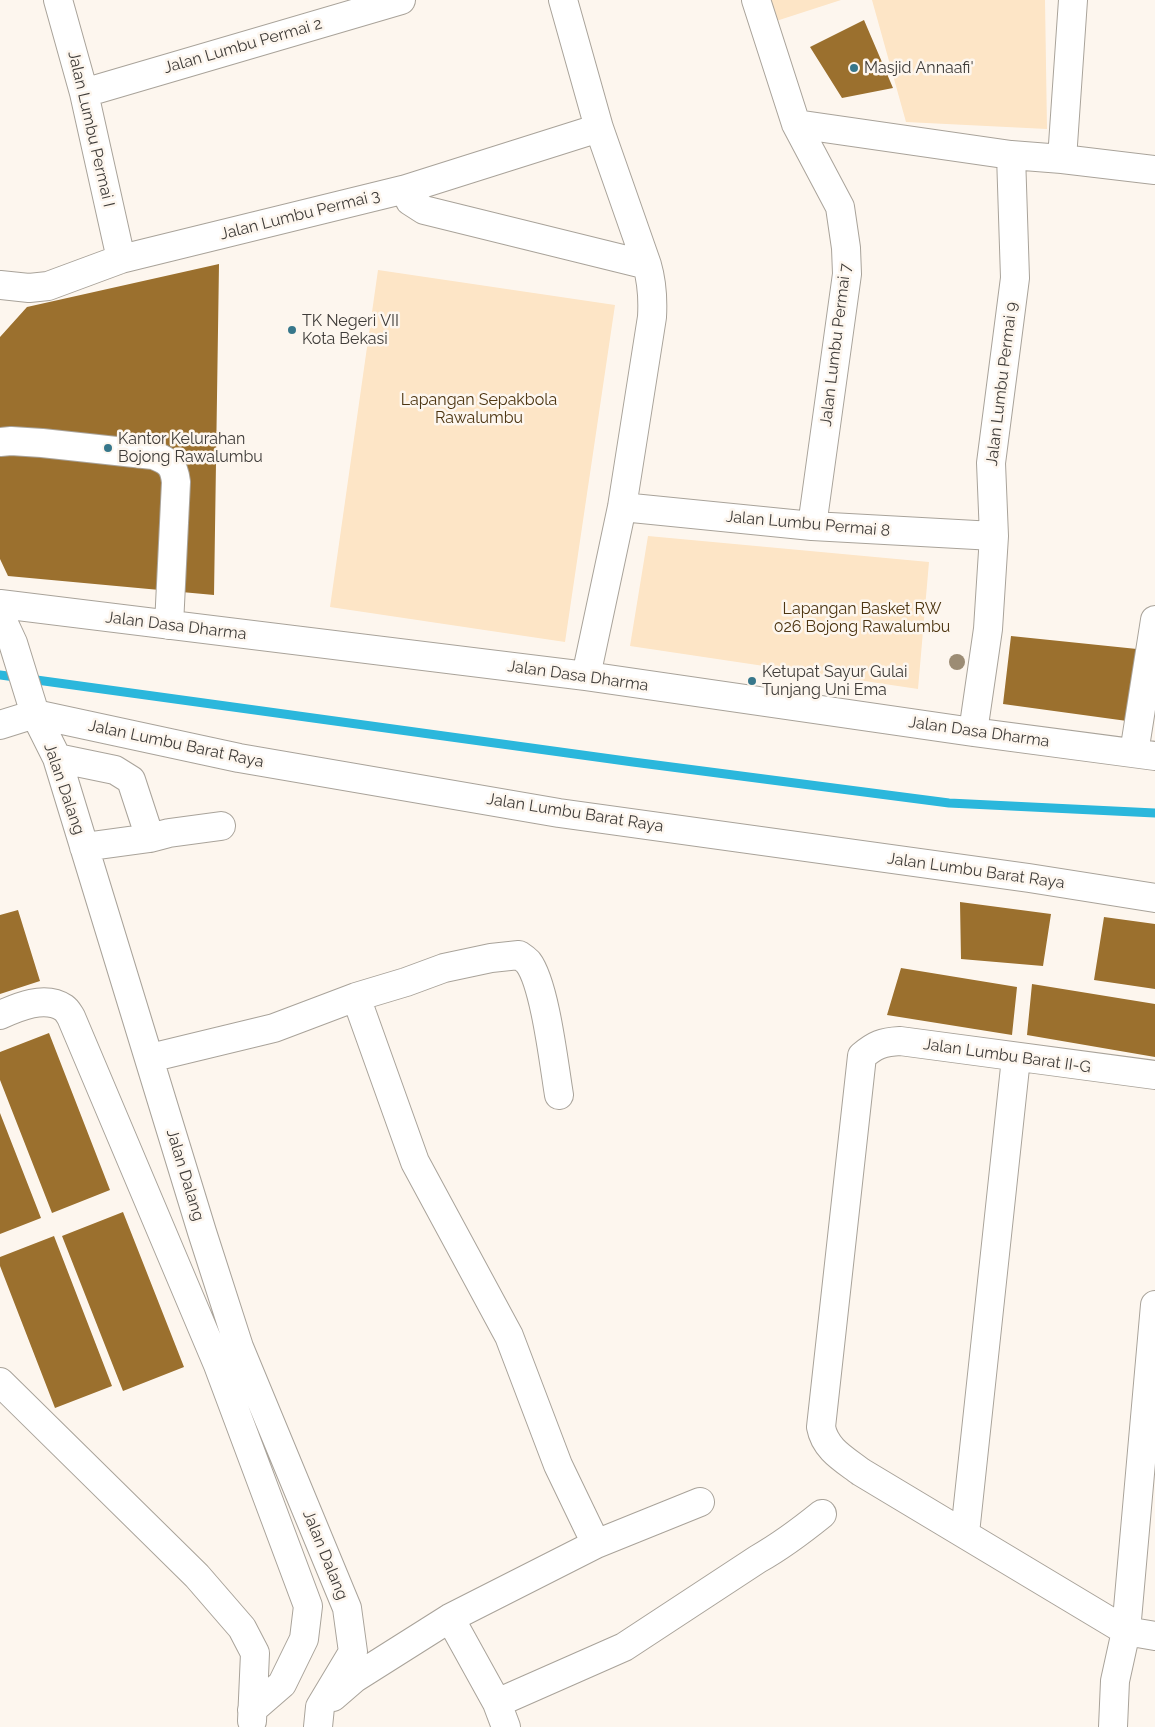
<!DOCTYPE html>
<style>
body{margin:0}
canvas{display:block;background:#fdf6ee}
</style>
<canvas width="1155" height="1727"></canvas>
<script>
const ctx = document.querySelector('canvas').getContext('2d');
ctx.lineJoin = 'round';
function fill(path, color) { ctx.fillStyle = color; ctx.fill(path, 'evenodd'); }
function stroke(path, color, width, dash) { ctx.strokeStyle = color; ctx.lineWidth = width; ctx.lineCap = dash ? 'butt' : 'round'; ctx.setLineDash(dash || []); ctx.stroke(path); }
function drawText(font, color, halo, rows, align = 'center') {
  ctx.font = font + ' Raleway,sans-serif'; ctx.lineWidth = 5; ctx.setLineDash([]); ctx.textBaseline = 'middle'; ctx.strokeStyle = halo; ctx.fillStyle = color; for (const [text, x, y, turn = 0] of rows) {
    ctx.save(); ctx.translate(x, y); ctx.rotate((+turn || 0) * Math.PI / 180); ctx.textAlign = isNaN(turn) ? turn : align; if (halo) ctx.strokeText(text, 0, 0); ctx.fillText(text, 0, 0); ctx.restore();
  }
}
fill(new Path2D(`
 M763,0H841L770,23Z
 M872,0H1045L1047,129L906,122Z
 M378,270L615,305L565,642L330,607Z
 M648,536L929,562L918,689L630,646Z`), '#fde5c6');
stroke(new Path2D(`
 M0,675L633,762L949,803L1155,813`), '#2bb7dc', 9);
fill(new Path2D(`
 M864,20L893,88L842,98L810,47Z
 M219,264L214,595L8,576L0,559V337L27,307Z
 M1011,636L1137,649L1127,721L1003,704Z
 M960,902L1051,914L1043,966L961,959Z
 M18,910L40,981L0,994V915Z
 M1104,917L1155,924V989L1094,980Z
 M901,968L1017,987L1012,1035L887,1015Z
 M1032,984L1155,1004V1057L1027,1035Z
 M49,1033L110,1190L52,1213L0,1080V1052Z
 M0,1113L41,1218L0,1234Z
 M123,1212L184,1367L123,1391L62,1236Z
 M54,1236L112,1386L55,1408L0,1266V1257Z`), '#9b702e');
const minor = new Path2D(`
 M58,0L84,93L121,259
 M563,0L599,128L647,265C652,282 653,299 652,317L622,507L586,676
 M756,0L796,124L840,207L846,248L847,274L812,526
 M84,93L401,0
 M796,124L1011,155L1062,159L1155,170
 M1062,159L1073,0
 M406,189L410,201L424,210L647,265
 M0,285L29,288L48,286L121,259L406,189L599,128
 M0,442L11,441L42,443L153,455C169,461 174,465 176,482L169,625
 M622,507L812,526L994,536
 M0,604L586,676L973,732L1155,756
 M0,615L13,643L35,714L57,758L202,1232L239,1347L347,1608L353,1652L320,1707L318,1727
 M0,725L35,714L239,758L559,813L1029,878L1155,898
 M973,732L988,629L994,536L991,463L1015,278L1011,155
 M1134,753L1155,620
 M57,758L115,770L131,780L150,838L169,833L221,826
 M84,847L150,838
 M356,997L415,1162L509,1336L558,1465L596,1544
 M0,1015C18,1007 45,995 64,1008C67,1010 69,1014 71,1017L218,1365L308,1606L304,1639L282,1684L252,1710
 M150,1058L274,1028L356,997L406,982L444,968L491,958L519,955C522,957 526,960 528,962C545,984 554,1065 559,1095
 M1155,1075L900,1041C882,1042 875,1045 862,1056L821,1427C825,1449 844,1459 861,1472L1126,1631L1155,1636
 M0,1382L197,1576L242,1628L255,1653L252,1721
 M965,1533L1016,1058
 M450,1618L497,1703L506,1727
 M333,1697L355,1678L450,1618L596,1544L700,1502
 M497,1703L624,1647L758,1559C781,1546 801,1531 822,1514
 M1113,1727L1115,1681L1126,1631L1155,1305`);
stroke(minor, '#a9a39a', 30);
stroke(minor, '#fff', 28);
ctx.fillStyle = '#9c8c74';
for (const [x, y] of [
 [957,662]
]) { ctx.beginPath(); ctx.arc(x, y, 8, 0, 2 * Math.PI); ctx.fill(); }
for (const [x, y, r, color] of [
 [854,68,5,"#37778b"],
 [292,330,5,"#37778b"],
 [108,448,5,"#37778b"],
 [752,681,5,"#37778b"]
]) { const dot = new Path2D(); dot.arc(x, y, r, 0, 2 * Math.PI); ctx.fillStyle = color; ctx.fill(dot); stroke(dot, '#fdf6ee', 2); }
drawText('16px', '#3f3c39', '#fdf6ee', [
 ["Jalan Lumbu Permai 2",243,46,-16],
 ["Jalan Lumbu Permai I",91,129,77],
 ["Jalan Lumbu Permai 3",300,215,-14],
 ["Jalan Lumbu Permai 7",836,345,-83],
 ["Jalan Lumbu Permai 9",1002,384,-83],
 ["Jalan Lumbu Permai 8",808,524,5],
 ["Jalan Dasa Dharma",176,626,7],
 ["Jalan Dasa Dharma",578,676,8],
 ["Jalan Dasa Dharma",979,732,8],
 ["Jalan Lumbu Barat Raya",176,744,12],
 ["Jalan Dalang",64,789,71],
 ["Jalan Lumbu Barat Raya",575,813,9],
 ["Jalan Lumbu Barat Raya",976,871,8],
 ["Jalan Lumbu Barat II-G",1007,1056,8],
 ["Jalan Dalang",185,1175,73],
 ["Jalan Dalang",325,1555,68]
]);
drawText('16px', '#3f3c39', '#fdf6ee', [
 ["Masjid Annaafi'",864,68],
 ["TK Negeri VII",302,321],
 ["Kota Bekasi",302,339],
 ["Kantor Kelurahan",118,439],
 ["Bojong Rawalumbu",118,457],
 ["Ketupat Sayur Gulai",762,672],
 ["Tunjang Uni Ema",762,690]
], 'left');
drawText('16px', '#4d3511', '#fdf6ee', [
 ["Lapangan Sepakbola",479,400],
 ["Rawalumbu",479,418],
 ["Lapangan Basket RW",862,609],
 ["026 Bojong Rawalumbu",862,627]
]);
</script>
